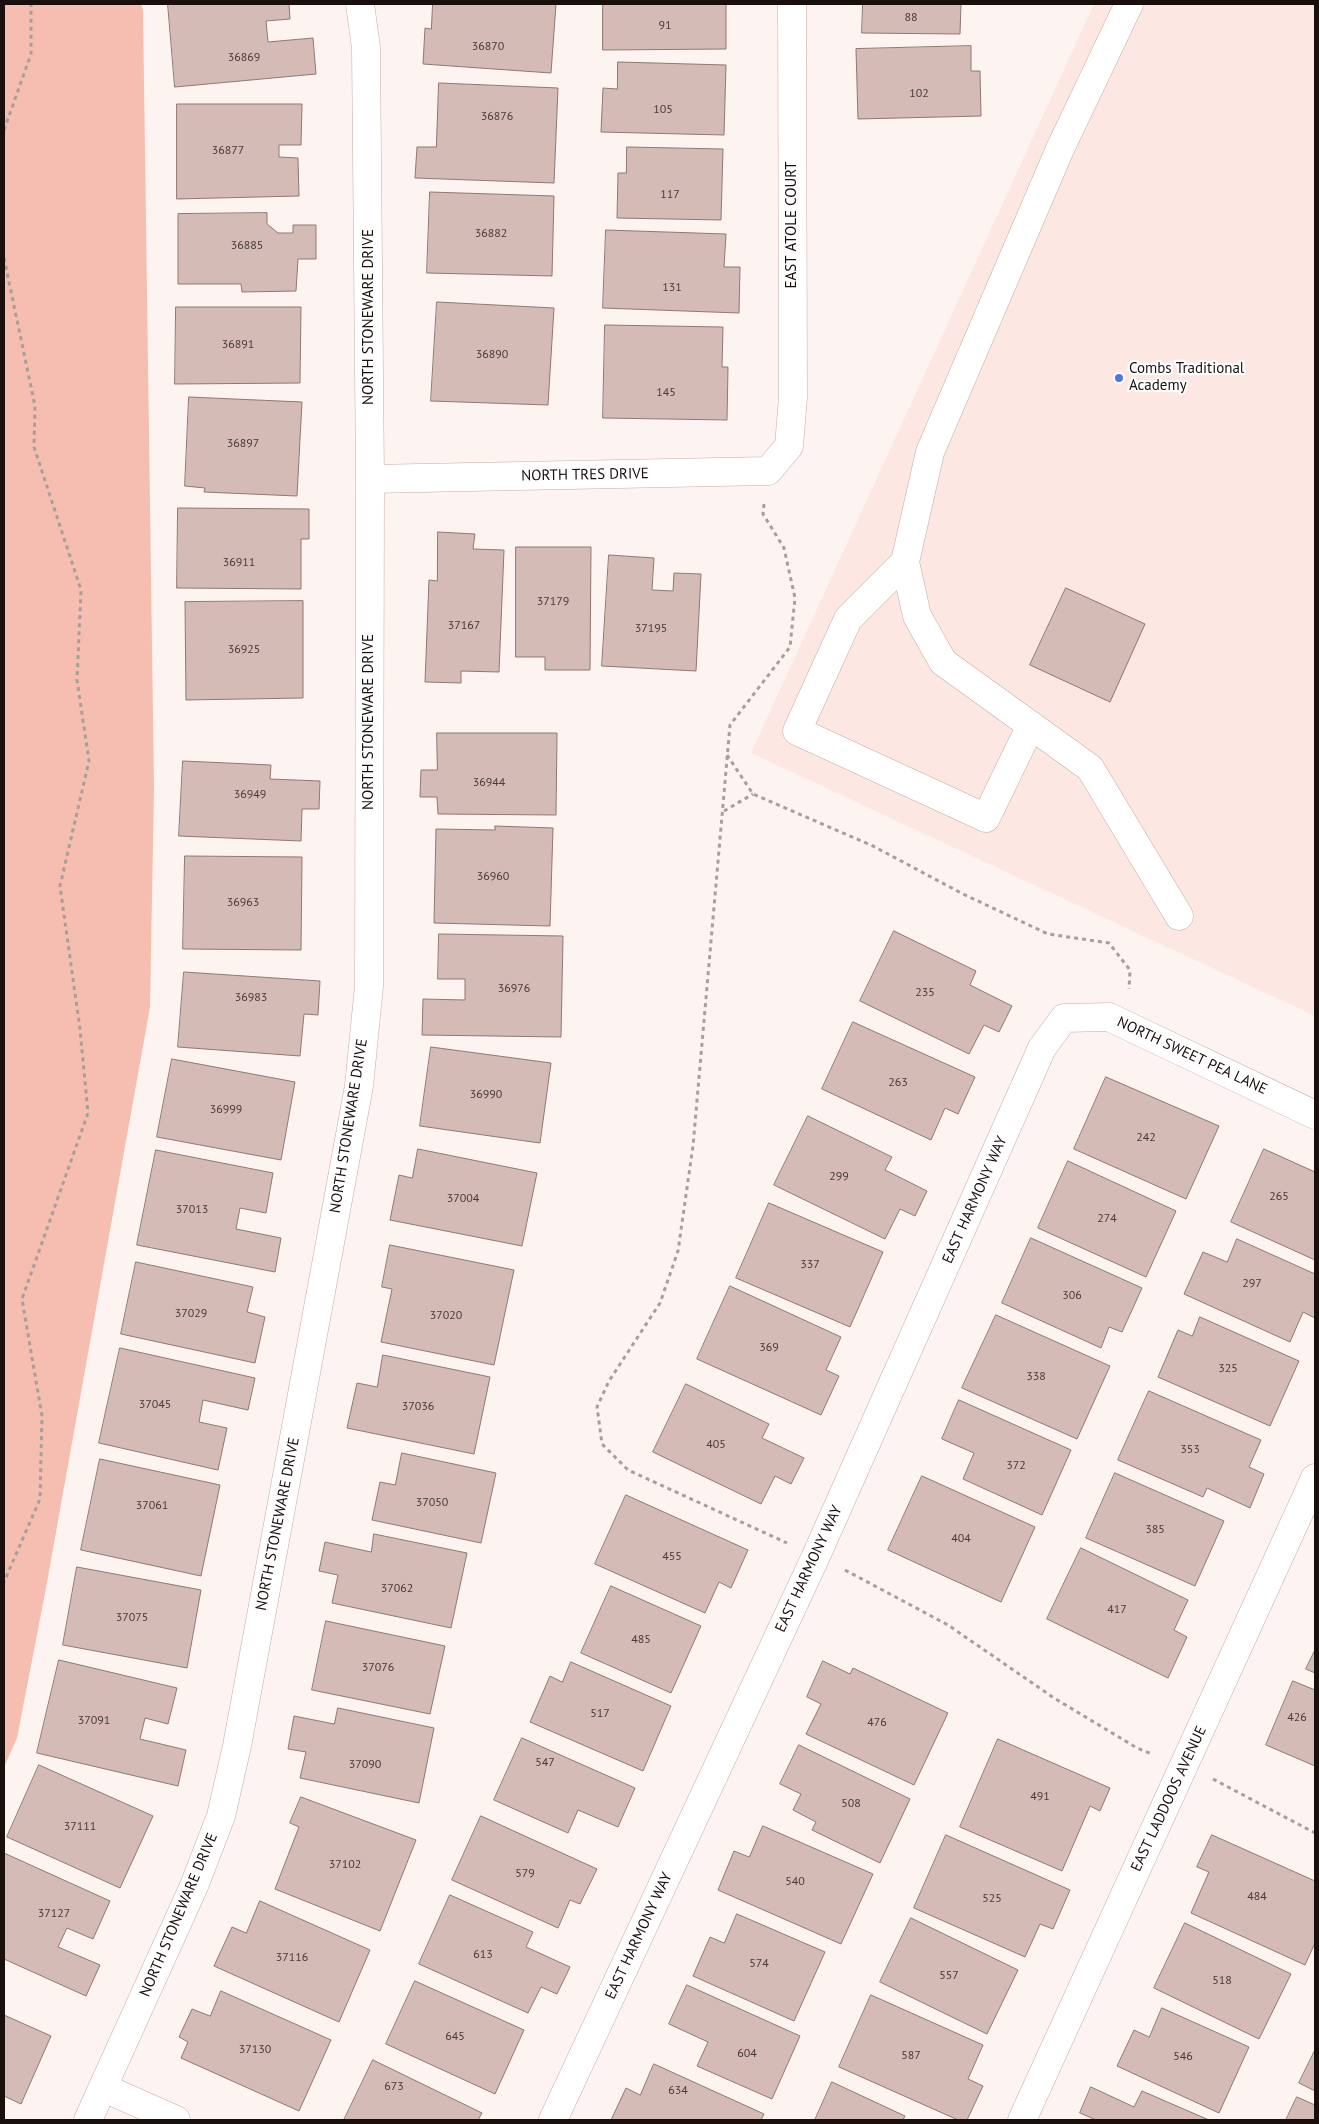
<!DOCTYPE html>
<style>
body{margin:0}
#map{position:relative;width:1319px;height:2124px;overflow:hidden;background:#fdf3f0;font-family:"PT Sans",sans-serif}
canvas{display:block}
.frame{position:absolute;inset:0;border:5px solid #19100e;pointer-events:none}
</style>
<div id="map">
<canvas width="1319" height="2124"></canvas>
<div class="frame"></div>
</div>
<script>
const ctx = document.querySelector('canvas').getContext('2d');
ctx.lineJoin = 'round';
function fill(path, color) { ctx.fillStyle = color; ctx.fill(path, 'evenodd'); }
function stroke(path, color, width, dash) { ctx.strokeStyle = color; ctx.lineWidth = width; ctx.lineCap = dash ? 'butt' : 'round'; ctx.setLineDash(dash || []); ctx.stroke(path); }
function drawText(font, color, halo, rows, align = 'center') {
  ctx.font = font + ' "PT Sans",sans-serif'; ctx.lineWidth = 4.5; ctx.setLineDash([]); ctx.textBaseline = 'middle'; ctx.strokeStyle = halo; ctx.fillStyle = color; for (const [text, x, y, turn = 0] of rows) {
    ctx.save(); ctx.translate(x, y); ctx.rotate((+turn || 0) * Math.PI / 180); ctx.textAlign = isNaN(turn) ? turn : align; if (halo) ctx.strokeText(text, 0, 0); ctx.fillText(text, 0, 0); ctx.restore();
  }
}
fill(new Path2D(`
 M1094,4H1315V1016L751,753Z`), '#fce7e2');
fill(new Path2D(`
 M4,4H141L143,10L154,787L150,1007L46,1588L17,1738L4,1767Z`), '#f5beb1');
const building = new Path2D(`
 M168,4H289L290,19L266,21L268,42L313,38L316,74L175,87Z
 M433,4H556L551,73L423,64L425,28L431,29Z
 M603,4H726V49L603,50Z
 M863,4H961L960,34L862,33Z
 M971,46V71H980L981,116L858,119L856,49Z
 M618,62L726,65L724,135L601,132L603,88L617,89Z
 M439,83L558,88L554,183L415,178L417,147H436Z
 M177,104H302L301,145H279V157L298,158L299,196L177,199Z
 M627,147L723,149L721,220L617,218L618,173H626Z
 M430,192L554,196L552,276L427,273Z
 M267,213V224L278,233H293V225H316V259H298L296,291L242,292L241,284H178V214Z
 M606,230L726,234L724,267H740L739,313L603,308Z
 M437,302L554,308L548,405L431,401Z
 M176,307H301L300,383L175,384Z
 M605,325L723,327L722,367H728L727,420L603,418Z
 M189,397L302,402L297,496L204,492L205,488L185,486Z
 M178,508L309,509V539H301V589L177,588Z
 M438,532L475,534L473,549L504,550L499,672L461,671V683L425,682L429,580L437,581Z
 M516,547H591L590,670H545V657H516Z
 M609,555L654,558L652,590L673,591L674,573L701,574L696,671L602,666Z
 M1066,588L1145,624L1110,702L1030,665Z
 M303,601V698L186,700L185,602Z
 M437,733H557L556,815L438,814L437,797H420L421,770H437Z
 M183,761L271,765L270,779L320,781L319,809H302L301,841L179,836Z
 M495,826L553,828L550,926L434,923L436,829L495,830Z
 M185,856L302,857L301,950L183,949Z
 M894,931L976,971L970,985L1012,1006L999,1032L984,1025L969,1054L860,1001Z
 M439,934L563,936L561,1037L422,1035L423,999L465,1000V979H438Z
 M184,972L320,981L318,1015L304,1014L300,1056L178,1047Z
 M853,1022L975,1077L958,1114L945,1108L931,1140L822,1089Z
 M431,1047L551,1063L540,1143L420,1126Z
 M172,1059L295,1082L281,1160L157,1137Z
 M1106,1077L1219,1126L1186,1199L1074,1149Z
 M808,1116L892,1157L885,1170L927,1191L915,1216L900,1209L885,1239L774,1185Z
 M418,1149L537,1173L522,1246L390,1220L399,1175L412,1178Z
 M1264,1149L1315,1172V1260L1231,1222Z
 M156,1150L273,1173L266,1213L240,1208L236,1229L281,1238L275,1272L137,1245Z
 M1068,1161L1176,1211L1146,1277L1038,1228Z
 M769,1203L883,1252L850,1327L736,1278Z
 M1031,1238L1142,1288L1122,1332L1109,1327L1101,1348L1002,1303Z
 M1237,1239L1315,1274V1318L1303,1312L1290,1342L1184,1294L1203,1252L1227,1262Z
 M390,1245L514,1270L494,1365L381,1342L392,1289L382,1287Z
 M136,1262L253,1287L247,1312L265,1317L255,1363L121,1334Z
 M730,1286L841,1337L826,1370L839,1376L821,1415L697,1359Z
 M996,1315L1110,1366L1077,1439L962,1388Z
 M1200,1317L1299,1361L1270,1426L1158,1377L1178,1330L1192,1336Z
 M120,1348L255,1378L248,1410L203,1400L199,1422L227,1428L218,1470L99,1443Z
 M383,1355L490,1377L474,1454L347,1428L357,1383L377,1387Z
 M686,1384L769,1424L762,1438L804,1458L791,1484L775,1476L761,1504L653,1452Z
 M1149,1391L1261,1440L1249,1467L1264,1474L1250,1508L1207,1488L1203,1497L1118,1460Z
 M959,1400L1071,1450L1042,1515L963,1479L974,1453L942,1439Z
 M402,1453L496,1473L481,1543L372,1520L380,1482L395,1485Z
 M100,1459L220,1485L201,1576L81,1550Z
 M1115,1473L1224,1521L1195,1586L1086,1538Z
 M922,1476L1035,1527L1001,1602L888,1550Z
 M626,1495L748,1550L731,1588L719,1582L705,1613L595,1564Z
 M374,1534L467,1553L451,1628L332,1603L338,1575L319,1571L325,1542L371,1552Z
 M1081,1548L1188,1600L1174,1630L1187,1637L1168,1678L1047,1619Z
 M77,1567L201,1590L187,1668L63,1645Z
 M611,1586L701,1626L671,1693L581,1653Z
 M326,1621L445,1646L430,1714L312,1690Z
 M1315,1650V1673L1306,1669Z
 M59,1660L177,1688L168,1724L145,1718L140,1739L186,1750L178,1786L37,1753Z
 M823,1661L850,1674L853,1668L948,1713L914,1785L806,1734L821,1704L807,1697Z
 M571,1662L671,1706L643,1771L530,1722L550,1676L562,1682Z
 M1293,1681L1315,1690V1766L1266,1745Z
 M338,1708L434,1728L419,1803L300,1778L306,1752L288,1749L294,1716L334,1724Z
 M522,1738L635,1788L618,1827L578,1810L568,1833L494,1800Z
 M998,1739L1110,1788L1100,1811L1090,1806L1062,1871L960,1827Z
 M799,1745L910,1799L880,1863L812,1830L816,1822L793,1810L801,1794L780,1784Z
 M39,1765L153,1816L120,1888L7,1837Z
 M301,1797L416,1840L380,1931L275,1889L299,1827L290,1823Z
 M481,1816L597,1869L580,1904L570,1900L558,1928L452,1880Z
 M763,1826L873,1874L841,1944L718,1890L734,1851L749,1857Z
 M946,1835L1070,1890L1053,1929L1040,1924L1025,1957L914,1908Z
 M1212,1835L1315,1881V1943L1305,1965L1191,1913L1209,1872L1197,1867Z
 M4,1853L110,1901L93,1939L67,1928L58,1947L100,1965L86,1996L4,1959Z
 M450,1895L533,1932L526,1947L570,1967L557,1994L541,1987L528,2013L419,1964Z
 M260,1901L370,1950L339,2022L214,1966L232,1927L246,1933Z
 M737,1914L825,1952L794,2021L693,1976L710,1937L724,1943Z
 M911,1918L1018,1970L987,2034L880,1982Z
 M1185,1923L1291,1974L1259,2039L1154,1988Z
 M415,1981L524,2030L495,2094L386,2044Z
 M687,1985L800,2036L772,2099L697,2066L708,2042L669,2024Z
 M221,1991L331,2040L299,2111L181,2058L188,2042L179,2037L192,2009L210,2016Z
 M871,1995L983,2045L968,2079L983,2086L967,2120H958L839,2067Z
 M1162,2008L1249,2047L1219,2113L1117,2066L1134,2030L1149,2037Z
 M4,2015L51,2036L21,2104L4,2096Z
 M1315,2050V2091L1299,2083Z
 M373,2060L482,2113L478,2120H344Z
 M654,2064L764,2114L761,2120H611L626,2088L640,2095Z
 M832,2082L905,2116L903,2120H815Z
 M1091,2087L1134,2107L1142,2091L1209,2120H1096L1080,2113Z
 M1297,2097L1315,2105V2120H1286Z`);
fill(building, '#d4bbb5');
stroke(building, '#8f7873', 1);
const minor = new Path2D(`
 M1129,4L1060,149L930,452L905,562L917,616L943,662L1090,768L1179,916
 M370,479L768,471L789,446L793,397L792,4
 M905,562L848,619L797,731L986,818L1031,725
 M104,2088L176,2120
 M88,2120L194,1886L221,1816L237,1746L359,1086L369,986L370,479L366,48L360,4
 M553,2120L816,1556L1042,1048L1064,1018L1109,1017L1315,1115
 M1022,2120L1315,1478`);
stroke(minor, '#c5aca6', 29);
stroke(new Path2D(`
 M4,130L31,54V4
 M4,258L35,406L34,447L81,590L77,680L89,761L60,886L80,1029L88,1113L22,1299L42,1416L40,1499L4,1582
 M764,504L763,514L784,548L795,598L790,647L730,725L693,1146L678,1251L660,1303L609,1381L597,1407L602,1444L628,1470L787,1543
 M727,755L753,794L873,846L963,894L1048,934L1109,943L1130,970L1129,989
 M724,811L753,794
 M845,1570L948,1625L1054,1698L1137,1748L1152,1754
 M1213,1779L1315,1833`), '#a89f9c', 3, [4, 4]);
stroke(minor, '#fff', 28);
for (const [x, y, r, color] of [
 [1119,378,5,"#5075e9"]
]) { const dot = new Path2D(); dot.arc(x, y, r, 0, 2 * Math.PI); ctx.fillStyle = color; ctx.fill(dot); stroke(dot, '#fff', 2); }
drawText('12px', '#483b38', null, [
 ["88",911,18],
 ["91",665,26],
 ["36870",488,47],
 ["36869",244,58],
 ["102",919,94],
 ["105",663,110],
 ["36876",497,117],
 ["36877",228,151],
 ["117",670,195],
 ["36882",491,234],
 ["36885",247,246],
 ["131",672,288],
 ["36891",238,345],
 ["36890",492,355],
 ["145",666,393],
 ["36897",243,444],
 ["36911",239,563],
 ["37179",553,602],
 ["37167",464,626],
 ["37195",651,629],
 ["36925",244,650],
 ["36944",489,783],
 ["36949",250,795],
 ["36960",493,877],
 ["36963",243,903],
 ["36976",514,989],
 ["235",925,993],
 ["36983",251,998],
 ["263",898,1083],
 ["36990",486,1095],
 ["36999",226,1110],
 ["242",1146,1138],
 ["299",839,1177],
 ["265",1279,1197],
 ["37004",463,1199],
 ["37013",192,1210],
 ["274",1107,1219],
 ["337",810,1265],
 ["297",1252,1284],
 ["306",1072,1296],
 ["37029",191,1314],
 ["37020",446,1316],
 ["369",769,1348],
 ["325",1228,1369],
 ["338",1036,1377],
 ["37045",155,1405],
 ["37036",418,1407],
 ["405",716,1445],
 ["353",1190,1450],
 ["372",1016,1466],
 ["37050",432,1503],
 ["37061",152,1506],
 ["385",1155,1530],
 ["404",961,1539],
 ["455",672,1557],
 ["37062",397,1589],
 ["417",1117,1610],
 ["37075",132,1618],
 ["485",641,1640],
 ["37076",378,1668],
 ["517",600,1714],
 ["426",1297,1718],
 ["37091",94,1721],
 ["476",877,1723],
 ["547",545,1763],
 ["37090",365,1765],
 ["491",1040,1797],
 ["508",851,1804],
 ["37111",80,1827],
 ["37102",345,1865],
 ["579",525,1874],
 ["540",795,1882],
 ["484",1257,1897],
 ["525",992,1899],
 ["37127",54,1914],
 ["613",483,1955],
 ["37116",292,1958],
 ["574",759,1964],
 ["557",949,1976],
 ["518",1222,1981],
 ["645",455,2037],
 ["37130",255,2050],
 ["604",747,2054],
 ["587",911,2056],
 ["546",1183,2057],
 ["673",394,2087],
 ["634",678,2091]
]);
drawText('15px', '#19100e', '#fff', [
 ["EAST ATOLE COURT",792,225,-90],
 ["NORTH STONEWARE DRIVE",369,317,-90],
 ["NORTH TRES DRIVE",585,475,-1],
 ["NORTH STONEWARE DRIVE",369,722,-90],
 ["NORTH SWEET PEA LANE",1192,1056,25],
 ["NORTH STONEWARE DRIVE",349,1126,-81],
 ["EAST HARMONY WAY",975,1200,-66],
 ["NORTH STONEWARE DRIVE",278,1524,-79],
 ["EAST HARMONY WAY",809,1569,-65],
 ["EAST LADDOOS AVENUE",1169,1799,-65],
 ["NORTH STONEWARE DRIVE",179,1915,-67],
 ["EAST HARMONY WAY",639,1936,-65]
]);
drawText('15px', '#19100e', '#fff', [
 ["Combs Traditional",1129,369],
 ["Academy",1129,386]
], 'left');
</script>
